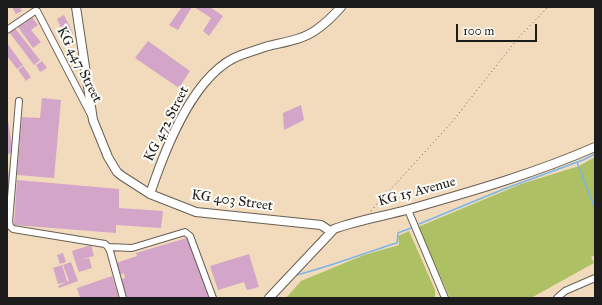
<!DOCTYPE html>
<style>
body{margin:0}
#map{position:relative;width:602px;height:305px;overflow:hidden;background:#f2dbbc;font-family:"IM FELL Great Primer",serif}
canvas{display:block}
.frame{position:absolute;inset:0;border:8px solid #1c1c1c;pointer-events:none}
.scale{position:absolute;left:456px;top:24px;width:81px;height:18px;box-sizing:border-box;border:2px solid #1c1c1c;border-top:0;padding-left:5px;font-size:12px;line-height:14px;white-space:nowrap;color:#1c1c1c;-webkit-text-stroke:3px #fdfcf7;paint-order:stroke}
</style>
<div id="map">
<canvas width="602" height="305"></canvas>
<div class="frame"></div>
<div class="scale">100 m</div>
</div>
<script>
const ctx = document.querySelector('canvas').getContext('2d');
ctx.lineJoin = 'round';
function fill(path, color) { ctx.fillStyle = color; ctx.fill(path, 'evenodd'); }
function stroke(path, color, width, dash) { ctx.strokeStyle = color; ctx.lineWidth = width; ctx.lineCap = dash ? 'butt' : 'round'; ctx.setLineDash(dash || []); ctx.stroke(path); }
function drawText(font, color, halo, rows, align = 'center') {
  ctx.font = font + ' "IM FELL Great Primer",serif'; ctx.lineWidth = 4; ctx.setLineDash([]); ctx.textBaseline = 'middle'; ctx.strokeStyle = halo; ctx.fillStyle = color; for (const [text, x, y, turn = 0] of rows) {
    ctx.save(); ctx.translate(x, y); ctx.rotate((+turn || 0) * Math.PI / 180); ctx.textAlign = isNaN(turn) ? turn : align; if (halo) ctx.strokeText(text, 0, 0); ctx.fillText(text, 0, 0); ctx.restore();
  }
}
fill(new Path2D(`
 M595,157V255L591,257L594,263L531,298H450L418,227L521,184L579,166Z
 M409,231L435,290V298H286L301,281L364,255L399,245L398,236Z`), '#aec064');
stroke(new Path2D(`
 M577,162L595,209
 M419,224L504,189L583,160L595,154
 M296,275C330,267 363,253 397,243L398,233L411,228`), '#79b5eb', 1.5);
fill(new Path2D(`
 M12,7H20L22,11L16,14Z
 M182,7H192L178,30L169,25Z
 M194,7H210L223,16L209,36L203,31L211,18Z
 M64,15L73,33L65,36L57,19Z
 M32,17L38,25L31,30L41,42L33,48L18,27L25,23L28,27L25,22Z
 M14,27L40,60L34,65L9,32Z
 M148,41L190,71L179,88L135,58Z
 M7,43L23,65L17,69L7,56Z
 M42,61L47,68L40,72L36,65Z
 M23,66L31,77L26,81L18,70Z
 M42,98L61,100L54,178L17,175L22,117L40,118Z
 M301,105L304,120L284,130L283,113Z
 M8,120L13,153L7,154V121Z
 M7,163L10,182L7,183Z
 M17,180L119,189V208L163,211L161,228L116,225V233L14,225Z
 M190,237L210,298H125L119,280L125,278L124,273L120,275L116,263L137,256L136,253Z
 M91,245L94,256L75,261L72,251Z
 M63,253L66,262L60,264L57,255Z
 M249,254L259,287L247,290L244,282L218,290L210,266Z
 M89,258L92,268L79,272L75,261Z
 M71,262L78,281L59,288L58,286L66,282L58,284L53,268L62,265L67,281H69L63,265Z
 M112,276L119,298H80L77,288Z`), '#d3a5c8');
const minor = new Path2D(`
 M7,30L35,11H37L91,115
 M19,101L9,222L10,226L13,229L105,244L108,247L110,251L123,298
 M408,210L445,298
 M108,247L132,248L185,232L190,236L213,298
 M557,298L565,291L595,278`);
const major = new Path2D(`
 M76,7L93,120L108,157L117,172L122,176L150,194L196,212L321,225L330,231
 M150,194C165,149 194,72 241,55C250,52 259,49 268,46C284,42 302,40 316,30C326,23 334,15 341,7
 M269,298L334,229C358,220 385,216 410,209C473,191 536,173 595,147`);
stroke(minor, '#675f54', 8);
stroke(major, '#675f54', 10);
stroke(new Path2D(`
 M371,211L452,122L518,38L548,7`), '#675f54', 1, [1, 3]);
stroke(minor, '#fff', 6);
stroke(major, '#fff', 8);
drawText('14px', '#1c1c1c', '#fdfcf7', [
 ["KG 447 Street",79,65,63],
 ["KG 472 Street",167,124,-63],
 ["KG 15 Avenue",417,192,-15],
 ["KG 403 Street",232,201,8]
]);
</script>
